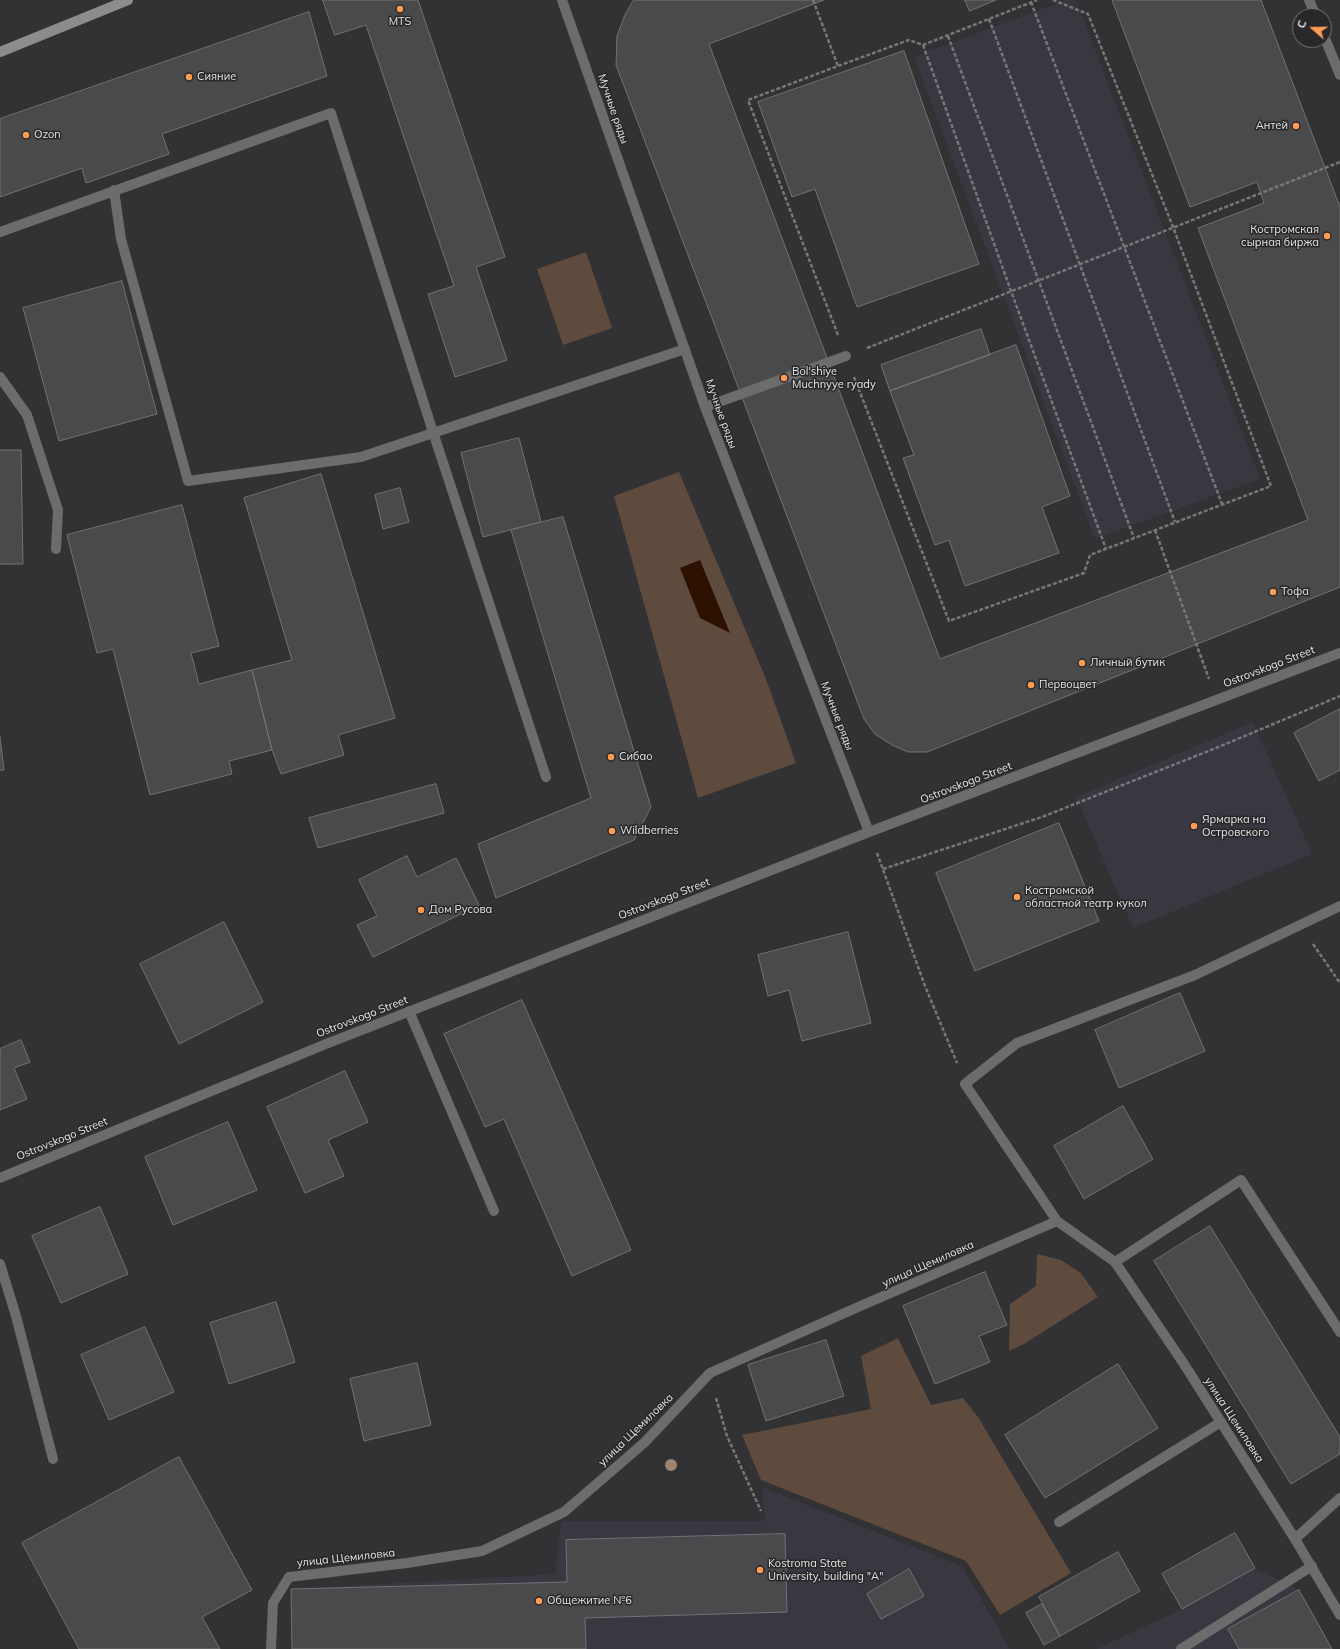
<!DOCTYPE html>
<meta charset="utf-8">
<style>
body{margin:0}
#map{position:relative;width:1340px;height:1649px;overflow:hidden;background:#323134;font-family:Mulish,sans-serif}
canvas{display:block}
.north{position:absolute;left:1292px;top:8px;width:40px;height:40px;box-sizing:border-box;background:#28272a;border:1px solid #747375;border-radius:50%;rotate:290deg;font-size:11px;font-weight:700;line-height:16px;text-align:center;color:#e5e5e6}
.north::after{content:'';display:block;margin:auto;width:14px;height:18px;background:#fc9d53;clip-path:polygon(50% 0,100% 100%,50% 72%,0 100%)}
</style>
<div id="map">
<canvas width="1340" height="1649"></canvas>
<div class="north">С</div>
</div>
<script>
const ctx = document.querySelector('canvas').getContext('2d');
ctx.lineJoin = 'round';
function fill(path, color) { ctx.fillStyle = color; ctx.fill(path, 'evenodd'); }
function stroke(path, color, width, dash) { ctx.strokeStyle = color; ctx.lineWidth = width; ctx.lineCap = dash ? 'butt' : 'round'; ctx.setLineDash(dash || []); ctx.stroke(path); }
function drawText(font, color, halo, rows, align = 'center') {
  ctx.font = font + ' Mulish,sans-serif'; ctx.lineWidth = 3; ctx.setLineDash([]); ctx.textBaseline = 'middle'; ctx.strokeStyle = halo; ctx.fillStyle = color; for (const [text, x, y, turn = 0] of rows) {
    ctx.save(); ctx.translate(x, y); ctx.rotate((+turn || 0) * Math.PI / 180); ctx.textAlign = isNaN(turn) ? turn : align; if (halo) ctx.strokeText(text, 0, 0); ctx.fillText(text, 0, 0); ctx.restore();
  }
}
fill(new Path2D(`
 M1066,0H1076L1260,479L1095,539L914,57Z
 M1253,722L1312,854L1133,928L1076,797Z
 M762,1487L962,1566L1010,1649H292L291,1589L555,1574L561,1521H765Z
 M1255,1568L1299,1590L1332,1649H1096L1182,1609Z`), '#393740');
fill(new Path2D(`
 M586,252L612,328L563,345L537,269Z
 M679,472L766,679L796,763L698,798L614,496Z
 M1037,1254L1061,1260L1081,1273L1098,1297L1024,1344L1009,1351L1010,1304L1036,1286Z
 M898,1338L931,1405L963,1398L978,1417L1071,1573L1000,1615L966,1561L761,1480L742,1435L871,1409L861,1356Z`), '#5e4b3d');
fill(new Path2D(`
 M700,560L730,633L700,618L680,568Z`), '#2d1100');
const building = new Path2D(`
 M323,0H418L505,257L476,267L507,360L455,377L428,294L454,286L366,25L335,35Z
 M634,0H824L709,44L940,659L1308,520L1198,228L1264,203L1257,182L1190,207L1112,0H1261L1340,207V587L927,752H908L892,745L875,734L864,719L616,65L617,36L625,15Z
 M965,0H996L970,11Z
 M309,12L327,76L162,134L169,154L86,183L82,168L0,197V119Z
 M904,51L979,264L857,307L815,189L792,197L758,102Z
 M122,281L157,414L59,441L23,308Z
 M981,329L990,355L890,391L881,365Z
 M1016,345L1070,496L1042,507L1059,553L965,586L949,540L935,545L903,458L914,455L890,391Z
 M519,438L541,522L483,537L461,453Z
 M0,450H21L23,564H0Z
 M321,474L395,718L338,735L344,755L281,774L272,750L252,670L292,660L244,498Z
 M400,488L409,522L383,529L375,495Z
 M182,505L219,646L191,653L199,684L252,670L272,750L229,761L232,774L150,795L113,649L97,653L67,535Z
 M563,517L651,807L634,840L496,898L478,844L591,798L511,530Z
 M1340,709V770L1319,781L1294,733Z
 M0,737L4,770H0Z
 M436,784L444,813L318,848L309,818Z
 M1059,823L1099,921L975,971L936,873Z
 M407,856L417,877L456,858L479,905L373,957L357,925L377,916L359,880Z
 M224,922L263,1002L179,1044L140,964Z
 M848,932L871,1023L802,1041L789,990L768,996L758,955Z
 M1180,993L1205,1051L1119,1088L1095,1030Z
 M522,1000L631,1250L572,1276L504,1119L485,1127L444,1034Z
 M21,1040L30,1062L14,1068L27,1099L0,1110V1049Z
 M345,1071L368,1122L328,1140L344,1176L305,1193L267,1107Z
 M1123,1106L1153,1159L1084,1199L1054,1146Z
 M228,1122L257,1190L173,1225L145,1157Z
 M100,1207L128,1274L61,1303L32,1236Z
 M1210,1226L1340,1437V1454L1291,1484L1154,1261Z
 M985,1272L1007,1325L979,1336L990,1362L935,1384L903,1306Z
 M276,1302L295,1362L229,1384L210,1323Z
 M145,1327L174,1392L109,1420L81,1355Z
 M826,1340L844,1396L766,1421L748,1365Z
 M417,1363L431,1425L364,1441L350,1379Z
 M1118,1364L1158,1428L1045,1498L1005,1435Z
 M179,1457L252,1590L202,1617L220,1649H79L22,1543Z
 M1235,1533L1255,1568L1182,1609L1162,1574Z
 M785,1534L787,1612L585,1618L586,1649H292L291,1589L567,1582L566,1540Z
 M1118,1552L1140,1591L1060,1636L1039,1597Z
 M909,1569L924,1596L881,1619L867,1594Z
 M1299,1590L1332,1649H1239L1228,1629Z
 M1042,1604L1060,1636L1044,1645L1026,1613Z`);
fill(building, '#4a494c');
stroke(building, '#727275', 1);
stroke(new Path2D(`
 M813,0L838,66
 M1031,2L1222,504
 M989,19L1175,522
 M948,36L1134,538
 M923,45L1011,291L1106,549
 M838,335L748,100L838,66L909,40L923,45L1037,0
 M867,348L1340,162
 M854,377L949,621L1084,573L1090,555L1271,486L1173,227L1088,14L1053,0
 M1155,530L1209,679
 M877,853L925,986L957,1063
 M883,869L1042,817L1221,746L1340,696
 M1313,944L1340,983
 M716,1398L727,1436L761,1511`), '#777678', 2.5, [4, 2]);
stroke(new Path2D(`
 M114,190L121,239L188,481L361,457L685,349
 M0,232L331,113L433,432L546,777
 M0,377L27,415L58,510L56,549
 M705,407L846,356
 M409,1011L494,1211
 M1115,1262L1241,1180L1340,1332
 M0,1264L16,1316L53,1459
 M1059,1522L1221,1422
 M1295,1539L1340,1498
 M1181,1649L1312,1566`), '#6c6c6d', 10);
stroke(new Path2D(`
 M1340,906L1195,975L1017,1043L965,1084L1057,1221L1115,1262L1184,1364L1295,1539L1340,1615
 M271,1649L273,1603L289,1577L407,1563L482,1551L564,1512L644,1443L710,1373L849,1311L1057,1221`), '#6c6c6d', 10);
stroke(new Path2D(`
 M562,0L705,407L869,832
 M1309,0L1316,16
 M1324,36L1340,75
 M0,1178L326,1044L869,832L1340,653`), '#6c6c6d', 10);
stroke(new Path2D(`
 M0,52L128,0`), '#8c8c8e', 10);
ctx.fillStyle = '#9e8473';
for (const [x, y] of [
 [671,1465]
]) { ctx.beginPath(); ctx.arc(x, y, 6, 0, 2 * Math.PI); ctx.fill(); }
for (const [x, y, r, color] of [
 [400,9,4,"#fc9d53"],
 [189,77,4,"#fc9d53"],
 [1296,126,4,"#fc9d53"],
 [26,135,4,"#fc9d53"],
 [1327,236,4,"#fc9d53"],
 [784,378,4,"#fc9d53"],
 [1273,592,4,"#fc9d53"],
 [1082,663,4,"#fc9d53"],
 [1031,685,4,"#fc9d53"],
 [611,757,4,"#fc9d53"],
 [1194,826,4,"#fc9d53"],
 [612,831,4,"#fc9d53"],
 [1017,897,4,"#fc9d53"],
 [421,910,4,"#fc9d53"],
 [760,1570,4,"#fc9d53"],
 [539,1601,4,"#fc9d53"]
]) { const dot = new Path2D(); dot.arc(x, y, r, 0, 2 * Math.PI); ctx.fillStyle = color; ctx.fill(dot); stroke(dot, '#28272a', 1.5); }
drawText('11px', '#e5e5e6', '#28272a', [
 ["MTS",400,22,"center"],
 ["Сияние",197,77],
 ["Антей",1288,126,"right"],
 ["Ozon",34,135],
 ["Костромская",1319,230,"right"],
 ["сырная биржа",1319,243,"right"],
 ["Bol'shiye",792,372],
 ["Muchnyye ryady",792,385],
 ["Тофа",1281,592],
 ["Личный бутик",1090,663],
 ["Первоцвет",1039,685],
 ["Сибао",619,757],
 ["Ярмарка на",1202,820],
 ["Островского",1202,833],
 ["Wildberries",620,831],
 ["Костромской",1025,891],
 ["областной театр кукол",1025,904],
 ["Дом Русова",429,910],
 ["Kostroma State",768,1564],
 ["University, building \"A\"",768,1577],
 ["Общежитие №6",547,1601]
], 'left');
drawText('11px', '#e5e5e6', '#28272a', [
 ["Мучные ряды",613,109,71],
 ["Мучные ряды",721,414,70],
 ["Ostrovskogo Street",1269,667,-21],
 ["Мучные ряды",837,716,69],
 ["Ostrovskogo Street",966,783,-21],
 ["Ostrovskogo Street",664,899,-21],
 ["Ostrovskogo Street",362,1017,-21],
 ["Ostrovskogo Street",62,1139,-22],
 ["улица Щемиловка",928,1264,-24],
 ["улица Щемиловка",1234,1420,57],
 ["улица Щемиловка",636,1430,-44],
 ["улица Щемиловка",346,1558,-6]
]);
</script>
